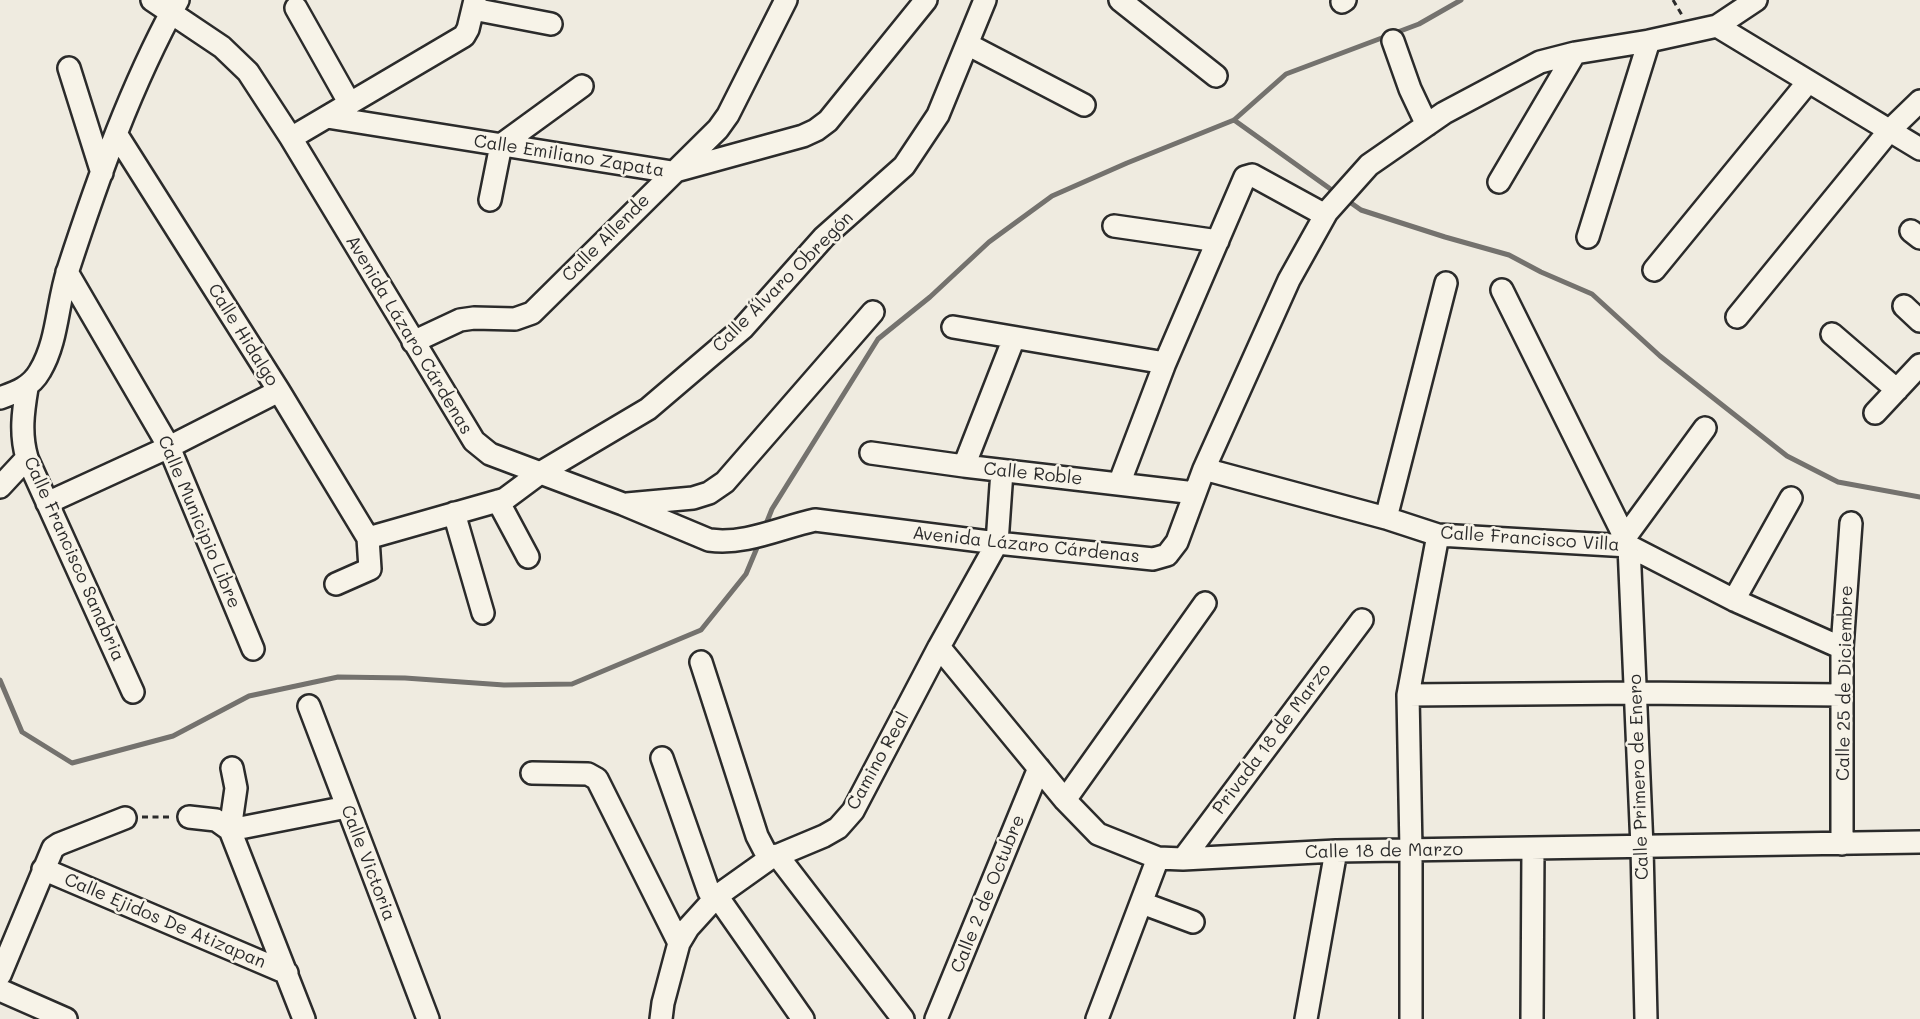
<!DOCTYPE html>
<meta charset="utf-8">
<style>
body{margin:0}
canvas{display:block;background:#efebe0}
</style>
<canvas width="1920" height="1019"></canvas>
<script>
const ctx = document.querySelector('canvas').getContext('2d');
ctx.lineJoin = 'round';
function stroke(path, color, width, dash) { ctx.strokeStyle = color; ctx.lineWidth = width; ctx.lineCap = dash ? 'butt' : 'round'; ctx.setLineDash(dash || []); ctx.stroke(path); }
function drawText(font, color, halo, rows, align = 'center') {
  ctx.font = font + ' Mali,sans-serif'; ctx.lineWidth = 5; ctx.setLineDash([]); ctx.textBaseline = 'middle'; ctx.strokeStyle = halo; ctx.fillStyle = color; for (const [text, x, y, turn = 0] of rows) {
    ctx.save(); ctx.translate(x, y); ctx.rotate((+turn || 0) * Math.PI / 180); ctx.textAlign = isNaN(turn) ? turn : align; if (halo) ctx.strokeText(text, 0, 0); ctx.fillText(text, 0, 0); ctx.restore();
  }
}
stroke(new Path2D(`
 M1234,120L1336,193
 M1344,198L1361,210L1445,237L1509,255L1541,272L1592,294L1660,356L1787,456L1838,482L1920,497
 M764,529L772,509L878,339L930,297L989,242L1052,196L1127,163L1234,120L1286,74L1419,24L1461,0
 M0,680L22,732L72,763L173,736L249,696L338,677L405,678L504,685L572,684L701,630L746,574L759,543`), '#74726e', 5);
const minor = new Path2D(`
 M152,0L222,47L248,72L291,138L474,441L490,454L623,504L709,540C746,545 779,528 815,520L997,543L1153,559L1167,555L1177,542L1204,469L1289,280L1327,212L1369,165L1444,113L1540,62L1575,53L1649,41L1717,26L1920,149
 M1120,0L1216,76
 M1342,2L1345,0
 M296,8L350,104
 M473,9L551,24
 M1717,26L1756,0
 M1393,41L1410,89L1427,125
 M967,44L1084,105
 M69,68L102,173
 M327,117L672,172L803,136L816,130L828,121L926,0
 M117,135L279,391L368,538L370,569L336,584
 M291,138L464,36L468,29L475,0
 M1499,182L1575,53
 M490,200L501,145L582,86
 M1114,226L1218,241
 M1911,231L1920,238
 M1588,237L1649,41
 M1654,270L1808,82
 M67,272L169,447L253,649
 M1502,290L1629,546L1642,847L1646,1019
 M1904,306L1920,321
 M1737,317L1889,131L1920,101
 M953,327L1165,363
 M1832,334L1897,390
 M413,342L460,320L474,318L515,319L532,313L718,129L728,115L786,0
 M27,388C23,412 20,434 27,458L133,692
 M0,398C17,392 31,387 40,371C58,341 57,303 68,270C98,178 131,85 178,0
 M1875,413L1920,365
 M871,453L964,466L1195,493
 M964,466L1014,338
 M1204,469L1386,518L1438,535L1629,546L1734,600L1842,648
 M1119,484L1165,363L1245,177L1252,175L1325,215
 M0,487L27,458
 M498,501L528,557
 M47,503L169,447L279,391
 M627,504L693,498L709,493L725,482L873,312
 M454,513L483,613
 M1386,518L1446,283
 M1626,536L1705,428
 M368,538L505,499L540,473L648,409L743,328L824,237L904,166L938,115L985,0
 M1734,600L1791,498
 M939,647L1065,800L1098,834L1158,858L1183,859L1336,851L1920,842
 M701,662L757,836L769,859
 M1408,695L1636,693L1842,695
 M309,706L428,1019
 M662,758L709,892L717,896L803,1019
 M232,768L236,788L230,830L304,1019
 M532,773L588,774L597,779L679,943
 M1065,800L1205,603
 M189,817L216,820L230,830L347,807
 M1842,844V648L1851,523
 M777,855L903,1019
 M1183,859L1362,620
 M43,869L287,973
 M1142,903L1193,922
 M0,975L53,848L59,844L125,818
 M0,990L66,1019
 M661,1019L663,1003L679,943L688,928L717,896L769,859L824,836L838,828L853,811L939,647L997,543L1002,471
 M936,1019L1039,768
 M1097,1019L1158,858
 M1306,1019L1336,851
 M1411,1019V850L1408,695L1438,535
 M1532,1019L1533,848`);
stroke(minor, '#2b2b2b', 26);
stroke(new Path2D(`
 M1673,0L1682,15
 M142,817H171`), '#2b2b2b', 3, [6, 4.5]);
stroke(minor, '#f7f3e8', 21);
drawText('18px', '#2b2b2b', '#f7f3e8', [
 ["Calle Emiliano Zapata",569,156,9],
 ["Calle Allende",606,238,-45],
 ["Calle Álvaro Obregón",783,282,-45],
 ["Calle Hidalgo",243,335,58],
 ["Avenida Lázaro Cárdenas",409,335,59],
 ["Calle Roble",1033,474,6],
 ["Calle Municipio Libre",199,522,67],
 ["Calle Francisco Villa",1530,539,4],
 ["Avenida Lázaro Cárdenas",1026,545,6],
 ["Calle Francisco Sanabria",74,559,66],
 ["Calle 25 de Diciembre",1845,683,-89],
 ["Privada 18 de Marzo",1272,739,-53],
 ["Camino Real",878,761,-61],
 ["Calle Primero de Enero",1639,777,-92],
 ["Calle 18 de Marzo",1384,851,-1],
 ["Calle Victoria",368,863,69],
 ["Calle 2 de Octubre",988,894,-68],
 ["Calle Ejidos De Atizapan",165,921,23]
]);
</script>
